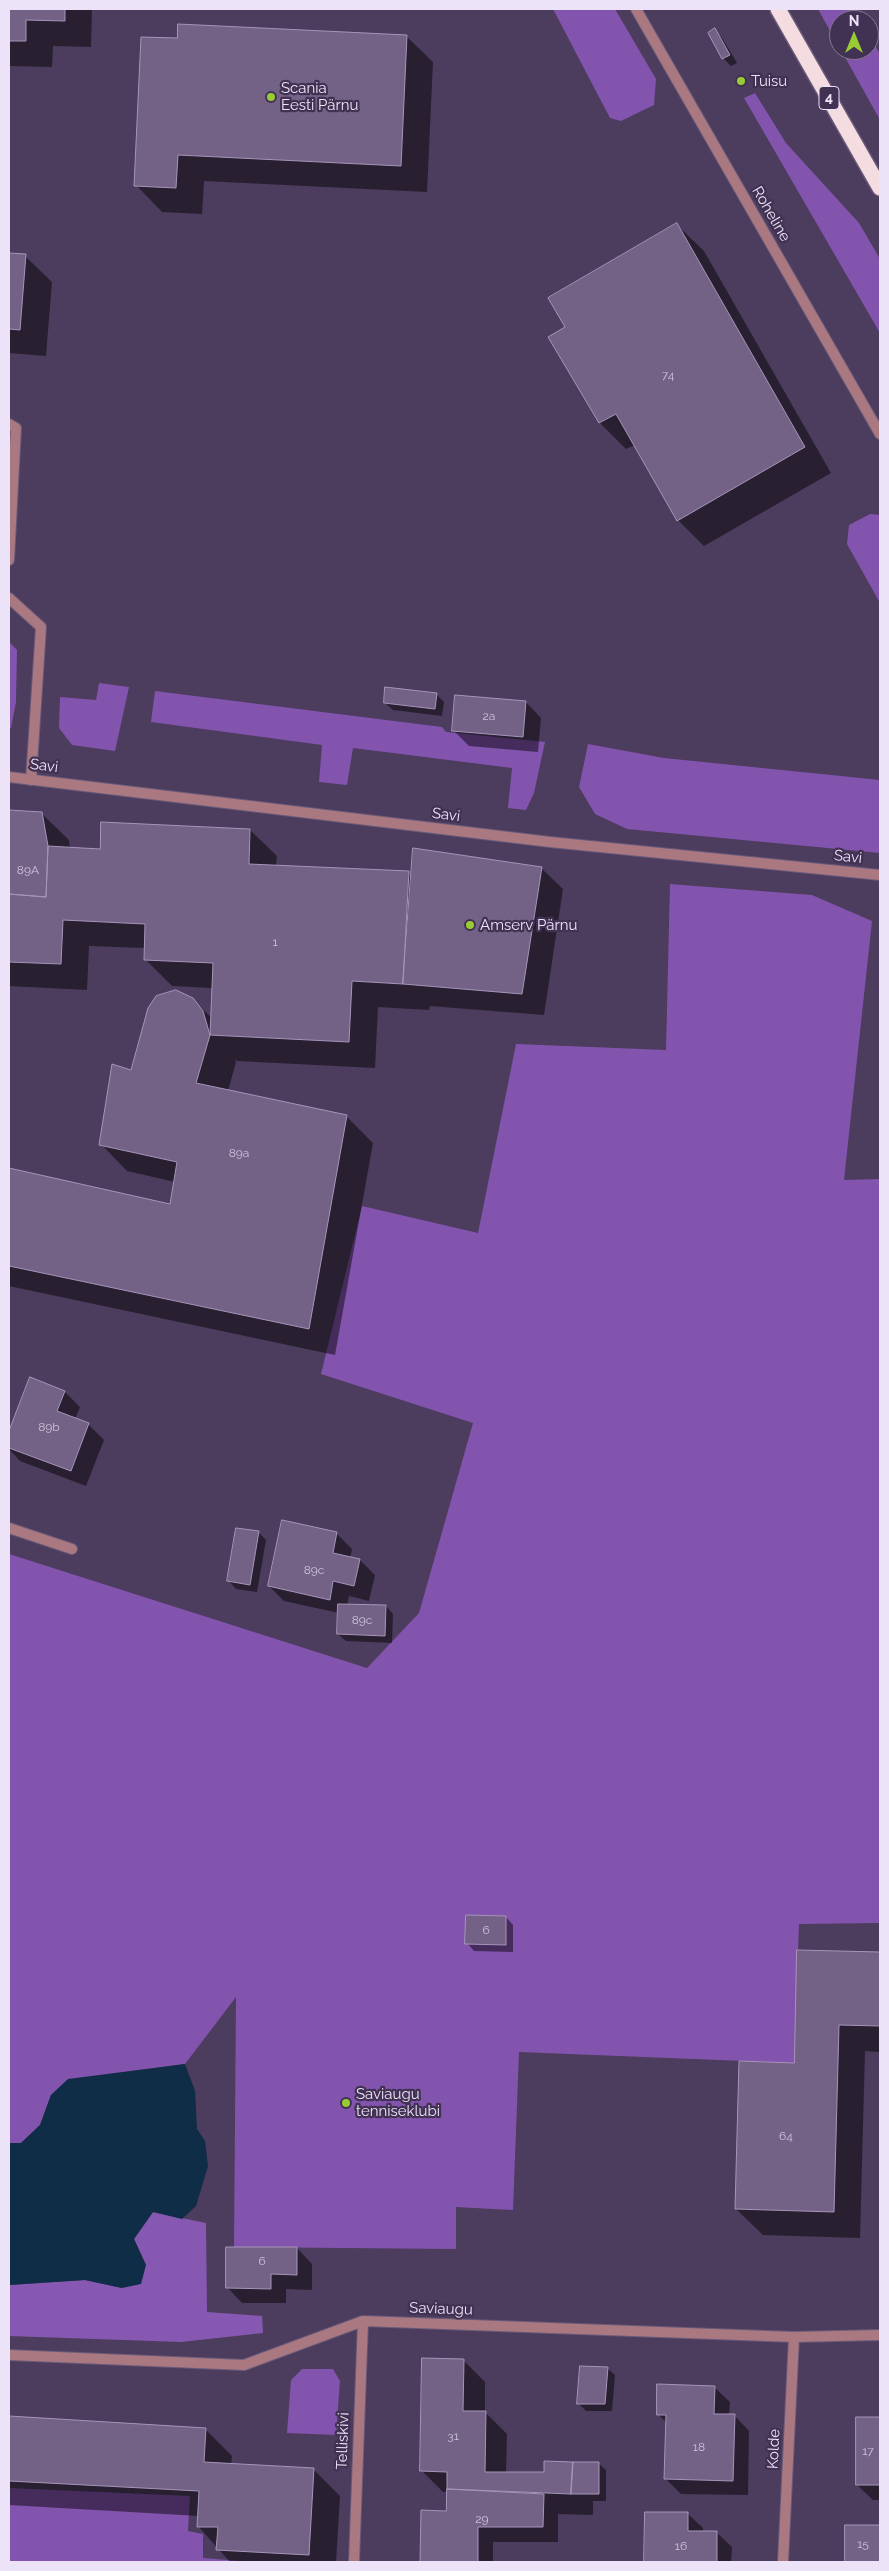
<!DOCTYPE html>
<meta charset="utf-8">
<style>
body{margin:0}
#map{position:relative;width:889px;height:2571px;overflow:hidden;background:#4c3c5d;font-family:Raleway,sans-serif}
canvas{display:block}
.frame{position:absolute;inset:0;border:10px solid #ede3f8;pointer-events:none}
.north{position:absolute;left:829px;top:10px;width:50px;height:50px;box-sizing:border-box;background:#413152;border:1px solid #867894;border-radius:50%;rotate:0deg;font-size:14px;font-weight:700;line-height:20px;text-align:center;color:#ede3f8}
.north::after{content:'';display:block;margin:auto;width:18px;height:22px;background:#99cb35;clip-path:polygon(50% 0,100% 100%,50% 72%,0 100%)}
</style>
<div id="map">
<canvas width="889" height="2571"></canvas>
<div class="frame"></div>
<div class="north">N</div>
</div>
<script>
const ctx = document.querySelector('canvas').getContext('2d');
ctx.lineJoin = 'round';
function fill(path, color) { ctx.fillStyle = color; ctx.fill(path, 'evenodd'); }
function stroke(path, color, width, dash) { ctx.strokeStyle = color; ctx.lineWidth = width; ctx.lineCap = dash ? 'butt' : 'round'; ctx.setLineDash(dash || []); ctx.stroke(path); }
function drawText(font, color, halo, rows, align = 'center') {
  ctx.font = font + ' Raleway,sans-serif'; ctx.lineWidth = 4.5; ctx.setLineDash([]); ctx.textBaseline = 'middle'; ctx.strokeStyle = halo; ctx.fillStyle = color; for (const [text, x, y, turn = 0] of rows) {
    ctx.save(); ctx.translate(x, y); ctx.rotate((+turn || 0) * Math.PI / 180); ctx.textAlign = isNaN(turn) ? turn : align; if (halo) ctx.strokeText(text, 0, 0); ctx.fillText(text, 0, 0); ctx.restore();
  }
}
fill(new Path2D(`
 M553,9H615L656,79L654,105L621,121L610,118Z
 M818,9H854L860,20H839V47Z
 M869,35L880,54V120L841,50H869Z
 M755,93L786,143L859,223L880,259V333L744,98Z
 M870,514L880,515V603L847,544L849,525Z
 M9,642L17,650L16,702L11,728L9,729Z
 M99,683L129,687L115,751L72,745L59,728L60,697L96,700Z
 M155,691L442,727L446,732L545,742L534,793L526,810L508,808L512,768L353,748L347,785L319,782L322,745L151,722Z
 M588,744L664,758L880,780V853L627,829L595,814L579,787Z
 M670,884L812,895L872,921L844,1180L880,1179L879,1923L799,1924L794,2063L519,2052L513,2210L456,2207V2249L234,2247L236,1997L185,2064L68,2080L51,2095L40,2125L21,2143H9V1554L367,1668L419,1613L473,1423L321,1374L362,1206L478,1233L516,1044L666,1050Z
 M302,2369H333L340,2381L336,2435L287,2433L291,2380Z
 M9,2488L190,2496L188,2531L203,2534V2558L254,2562H9Z`), '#8354ae');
fill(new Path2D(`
 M153,2212L206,2223L207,2312L262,2316L263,2333L181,2342L9,2336V2285L85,2280L122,2288L146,2265L134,2239Z`), '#8758b2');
fill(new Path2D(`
 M185,2064L195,2091L197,2129L205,2141L208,2166L196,2206L182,2219L153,2212L134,2239L146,2265L141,2284L122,2288L85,2280L9,2285V2143H21L40,2125L51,2095L68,2079Z`), '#0f2d46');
fill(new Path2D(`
 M9,9H92L91,47L53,46L52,67L9,66Z
 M715,30L722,38L737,63L731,66L723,58Z
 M406,36L433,62L427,192L204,181L202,214L162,212L136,185L178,39Z
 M677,225L704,251L831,473L704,546L678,520L635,445L626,449L600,423L567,328Z
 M9,254L25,256L52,282L46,356L9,353Z
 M436,694L444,702L442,716L393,710L385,703Z
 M526,702L541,718L538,752L469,746L453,730Z
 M9,811L42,814L69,840L70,849L101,850L250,830L277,856L276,866L408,873L412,877L541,868L563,889L544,1015L430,1006L429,1010L378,1007L375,1068L237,1061L235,1058L236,1062L228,1091L346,1116L373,1143L335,1355L9,1286V1169L171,1205L175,1182L127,1171L101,1144L132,1072L192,999L212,1018L213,988L172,986L145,959V948L89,946L87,990L9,986Z
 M30,1379L65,1392L80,1407L75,1419L88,1424L104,1440L86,1486L20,1461L9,1449V1435Z
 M283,1522L337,1534L352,1549L350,1558L360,1560L375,1575L369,1601L349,1596L347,1605L386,1606L393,1614L392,1643L346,1641L338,1634L339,1613L284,1601L269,1586Z
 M258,1532L266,1540L257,1592L236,1589L229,1581Z
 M506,1917L513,1925V1952L474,1951L467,1943Z
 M798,1951L880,1953V2052L865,2051L860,2238L763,2235L736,2209L796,2064Z
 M297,2248L312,2264V2290L286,2289V2303H242L227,2287Z
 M463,2360L485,2382V2412L507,2434L506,2473L545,2474L598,2463L606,2470V2501H593V2515L558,2514V2542H493V2562H422V2512H448V2492H443L422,2471Z
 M607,2368L615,2375L612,2411H586L578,2403Z
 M714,2387L730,2402L729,2415H734L749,2431L748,2495L681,2494L666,2479L667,2423L658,2414Z
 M9,2418L205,2429L232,2456L231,2464L313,2469L340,2496L336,2562H230L198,2526L199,2516L9,2505Z
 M857,2418H880V2500H873L857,2485Z
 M687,2513L703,2528V2532H716L732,2547L731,2562H646Z
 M847,2526H880V2562H846Z`), '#0007');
const building = new Path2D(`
 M9,9H65V21L26,20V41H9Z
 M178,24L407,35L401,166L178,155L176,188L134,186L141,37L177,38Z
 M715,28L730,55L722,59L708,33Z
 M677,223L805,447L677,521L616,414L599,423L548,337L565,327L548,298Z
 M9,253L26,254L20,330L9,329Z
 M385,687L437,693L435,709L384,703Z
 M455,695L526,701L523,737L452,731Z
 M9,810L42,812L48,846L46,897L9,894Z
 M101,822L250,829L249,864L409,871L403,984L352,981L349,1042L210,1035L213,963L144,960L145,924L63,920L61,964L9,962V894L46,897L48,846L100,849Z
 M413,848L542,867L522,994L403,984Z
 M176,990L193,998L203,1011L210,1035L196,1083L347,1115L309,1329L9,1266V1168L170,1204L177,1162L99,1145L112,1064L131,1070L148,1008L156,996Z
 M30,1377L65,1391L57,1411L89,1423L71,1471L9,1448V1431Z
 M282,1520L337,1532L333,1553L360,1559L354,1586L333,1581L330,1600L268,1586Z
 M236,1528L259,1531L250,1585L227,1581Z
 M338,1604L386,1605L385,1636L337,1634Z
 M466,1915L506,1916V1945L465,1944Z
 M797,1950L880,1952V2026L839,2025L834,2212L735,2209L739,2061L794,2063Z
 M226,2247H297V2275L271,2274V2289L226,2288Z
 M422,2358L464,2359L463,2411H486L485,2472H544V2461L573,2462L571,2494L447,2489V2472L420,2471Z
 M580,2366L608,2367L605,2404H577Z
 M657,2384L715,2386L714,2414H735L733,2481L664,2479L666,2415H657Z
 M9,2416L206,2428L204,2462L314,2468L309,2555L216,2550L218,2527H197L199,2491L9,2481Z
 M856,2417H880V2485H856Z
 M573,2462H599V2494H571Z
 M447,2489L544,2494L543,2527H478V2562H420L421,2510L446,2511Z
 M645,2512H688V2531H717V2562H644Z
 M845,2525H880V2562H845Z`);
fill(building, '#746286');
stroke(building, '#a694ba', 1);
const lane = new Path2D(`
 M9,424L16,428L9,560
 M9,598L41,627L31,780
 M9,1528L72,1549`);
const street = new Path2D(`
 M636,9L880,434
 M9,777L550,842L880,875
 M9,2355L244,2365L363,2321L794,2337L880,2335
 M354,2562L363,2321
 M783,2562L794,2337`);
const highway = new Path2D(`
 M778,9L880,188`);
stroke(lane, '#695a79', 12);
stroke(street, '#695a79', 12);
stroke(highway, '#695a79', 18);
stroke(lane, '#aa7881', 10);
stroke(street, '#aa7881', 10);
stroke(highway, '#f5dce0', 15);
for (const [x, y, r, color] of [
 [741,81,5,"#99cb35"],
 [271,97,5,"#99cb35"],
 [470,925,5,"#99cb35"],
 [346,2103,5,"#99cb35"]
]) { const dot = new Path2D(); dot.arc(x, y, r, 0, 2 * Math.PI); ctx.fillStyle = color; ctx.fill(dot); stroke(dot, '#413152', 2); }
drawText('12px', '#cfc3dc', null, [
 ["74",668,375],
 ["2a",489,716],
 ["89A",28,870],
 ["1",275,942],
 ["89a",239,1153],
 ["89b",49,1427],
 ["89c",314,1570],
 ["89c",362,1620],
 ["6",486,1930],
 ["64",786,2136],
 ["6",262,2261],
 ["31",453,2436],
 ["18",699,2447],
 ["17",868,2451],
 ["29",482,2519],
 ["15",863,2544],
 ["16",681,2546]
]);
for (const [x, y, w] of [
 [829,98,20]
]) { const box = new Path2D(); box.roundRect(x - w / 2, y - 11.5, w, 23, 4); ctx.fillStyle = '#413152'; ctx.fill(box); stroke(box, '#ede3f8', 1); }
drawText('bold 14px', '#ede3f8', null, [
 ["4",829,98]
]);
drawText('15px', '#ede3f8', '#413152', [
 ["Tuisu",751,81],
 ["Scania",281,88],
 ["Eesti Pärnu",281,105],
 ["Amserv Pärnu",480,925],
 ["Saviaugu",356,2094],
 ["tenniseklubi",356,2111]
], 'left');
drawText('15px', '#ede3f8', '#413152', [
 ["Roheline",771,214,60],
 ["Savi",44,766,7],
 ["Savi",446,815,7],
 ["Savi",848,857,6],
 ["Saviaugu",441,2309,2],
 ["Telliskivi",343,2441,-88],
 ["Kolde",774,2449,-87]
]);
</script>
